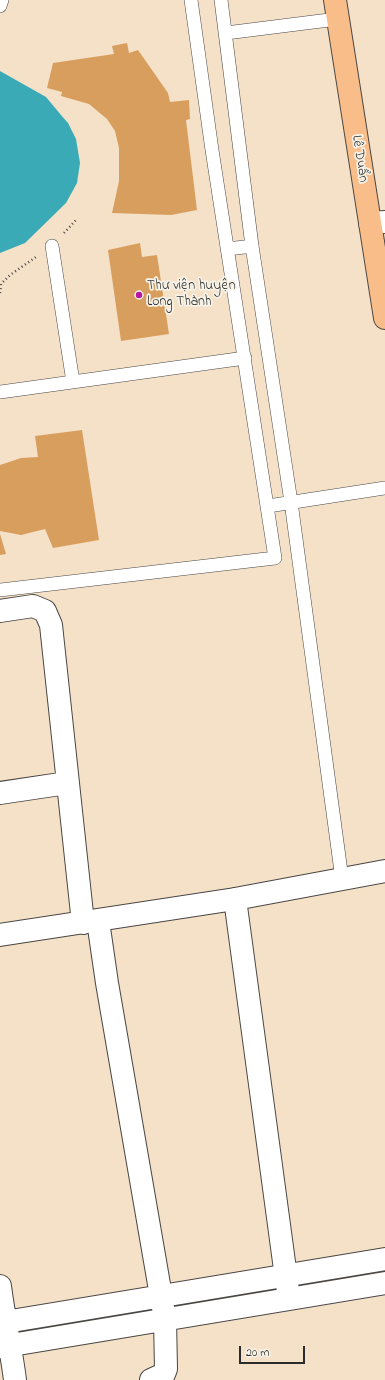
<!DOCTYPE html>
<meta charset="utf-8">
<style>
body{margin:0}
#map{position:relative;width:385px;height:1380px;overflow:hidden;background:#f5e1c8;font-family:"Indie Flower",sans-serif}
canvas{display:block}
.scale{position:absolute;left:239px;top:1346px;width:66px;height:18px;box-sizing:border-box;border:2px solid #2b2b2b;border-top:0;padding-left:5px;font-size:12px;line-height:14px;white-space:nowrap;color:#2b2b2b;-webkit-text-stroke:3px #f7f3e8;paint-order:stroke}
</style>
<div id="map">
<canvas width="385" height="1380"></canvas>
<div class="scale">20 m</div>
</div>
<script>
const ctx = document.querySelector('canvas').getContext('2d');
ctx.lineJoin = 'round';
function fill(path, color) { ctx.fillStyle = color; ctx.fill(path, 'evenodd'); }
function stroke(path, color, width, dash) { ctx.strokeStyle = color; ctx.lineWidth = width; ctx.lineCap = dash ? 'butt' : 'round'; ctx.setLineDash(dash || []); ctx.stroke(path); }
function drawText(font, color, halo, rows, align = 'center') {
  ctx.font = font + ' "Indie Flower",sans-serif'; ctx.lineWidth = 3.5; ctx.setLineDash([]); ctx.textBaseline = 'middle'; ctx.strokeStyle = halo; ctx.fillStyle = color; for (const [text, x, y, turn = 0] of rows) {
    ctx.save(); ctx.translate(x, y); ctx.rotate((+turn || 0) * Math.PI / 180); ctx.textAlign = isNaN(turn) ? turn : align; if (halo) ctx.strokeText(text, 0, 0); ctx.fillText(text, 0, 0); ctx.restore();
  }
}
fill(new Path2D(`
 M0,71L46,97L61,115L68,123L76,139L80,163L77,183L66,203L25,243L0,253Z`), '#3aaab7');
fill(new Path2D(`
 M127,43L129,53L138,50L168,93L170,102L189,100L190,119L186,120L197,210L171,215L112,213L119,181V148L115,131L107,119L89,104L61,96L62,92L47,88L53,63L114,54L112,46Z
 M140,243L142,257L157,255L169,334L121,341L108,250Z
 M82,430L99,540L53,548L45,529L21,535L0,531V465L21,458L38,457L35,436Z
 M0,534L6,554L0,555Z`), '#d89e5e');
const service = new Path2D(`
 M221,0L252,246L291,502L342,879
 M0,6L2,0
 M226,33L337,19
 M52,246L73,382
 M228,249L252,246
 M0,392L245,358
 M268,506L385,488
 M0,590L275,558L212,150L191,0`);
const minor = new Path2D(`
 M370,223L385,222
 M0,611L33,606L45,611L51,625L83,923
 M0,793L67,783
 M235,899L289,1299
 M98,921L107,983L165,1319L166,1369L164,1374L151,1380
 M0,935L235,899L385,871
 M0,1286C4,1318 11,1348 15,1380
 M0,1323L385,1259
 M0,1347L385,1283`);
const primary = new Path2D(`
 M335,0L385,318`);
stroke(service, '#494643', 14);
stroke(minor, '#494643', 24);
stroke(primary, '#494643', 24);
stroke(new Path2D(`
 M64,233L76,220
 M0,293L1,284L10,275L36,257`), '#494643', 2.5, [1, 3]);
stroke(service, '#fff', 13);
stroke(minor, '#fff', 22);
stroke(primary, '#f9bd89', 22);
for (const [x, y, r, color] of [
 [139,295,4,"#b5179e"]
]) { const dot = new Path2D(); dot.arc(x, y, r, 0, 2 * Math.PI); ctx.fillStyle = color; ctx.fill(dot); stroke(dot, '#f7f3e8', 1.5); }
drawText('14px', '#2b2b2b', '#f7f3e8', [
 ["Lê Duẩn",359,159,81]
]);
drawText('14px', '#2b2b2b', '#f7f3e8', [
 ["Thư viện huyện",147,287],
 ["Long Thành",147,303]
], 'left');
</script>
